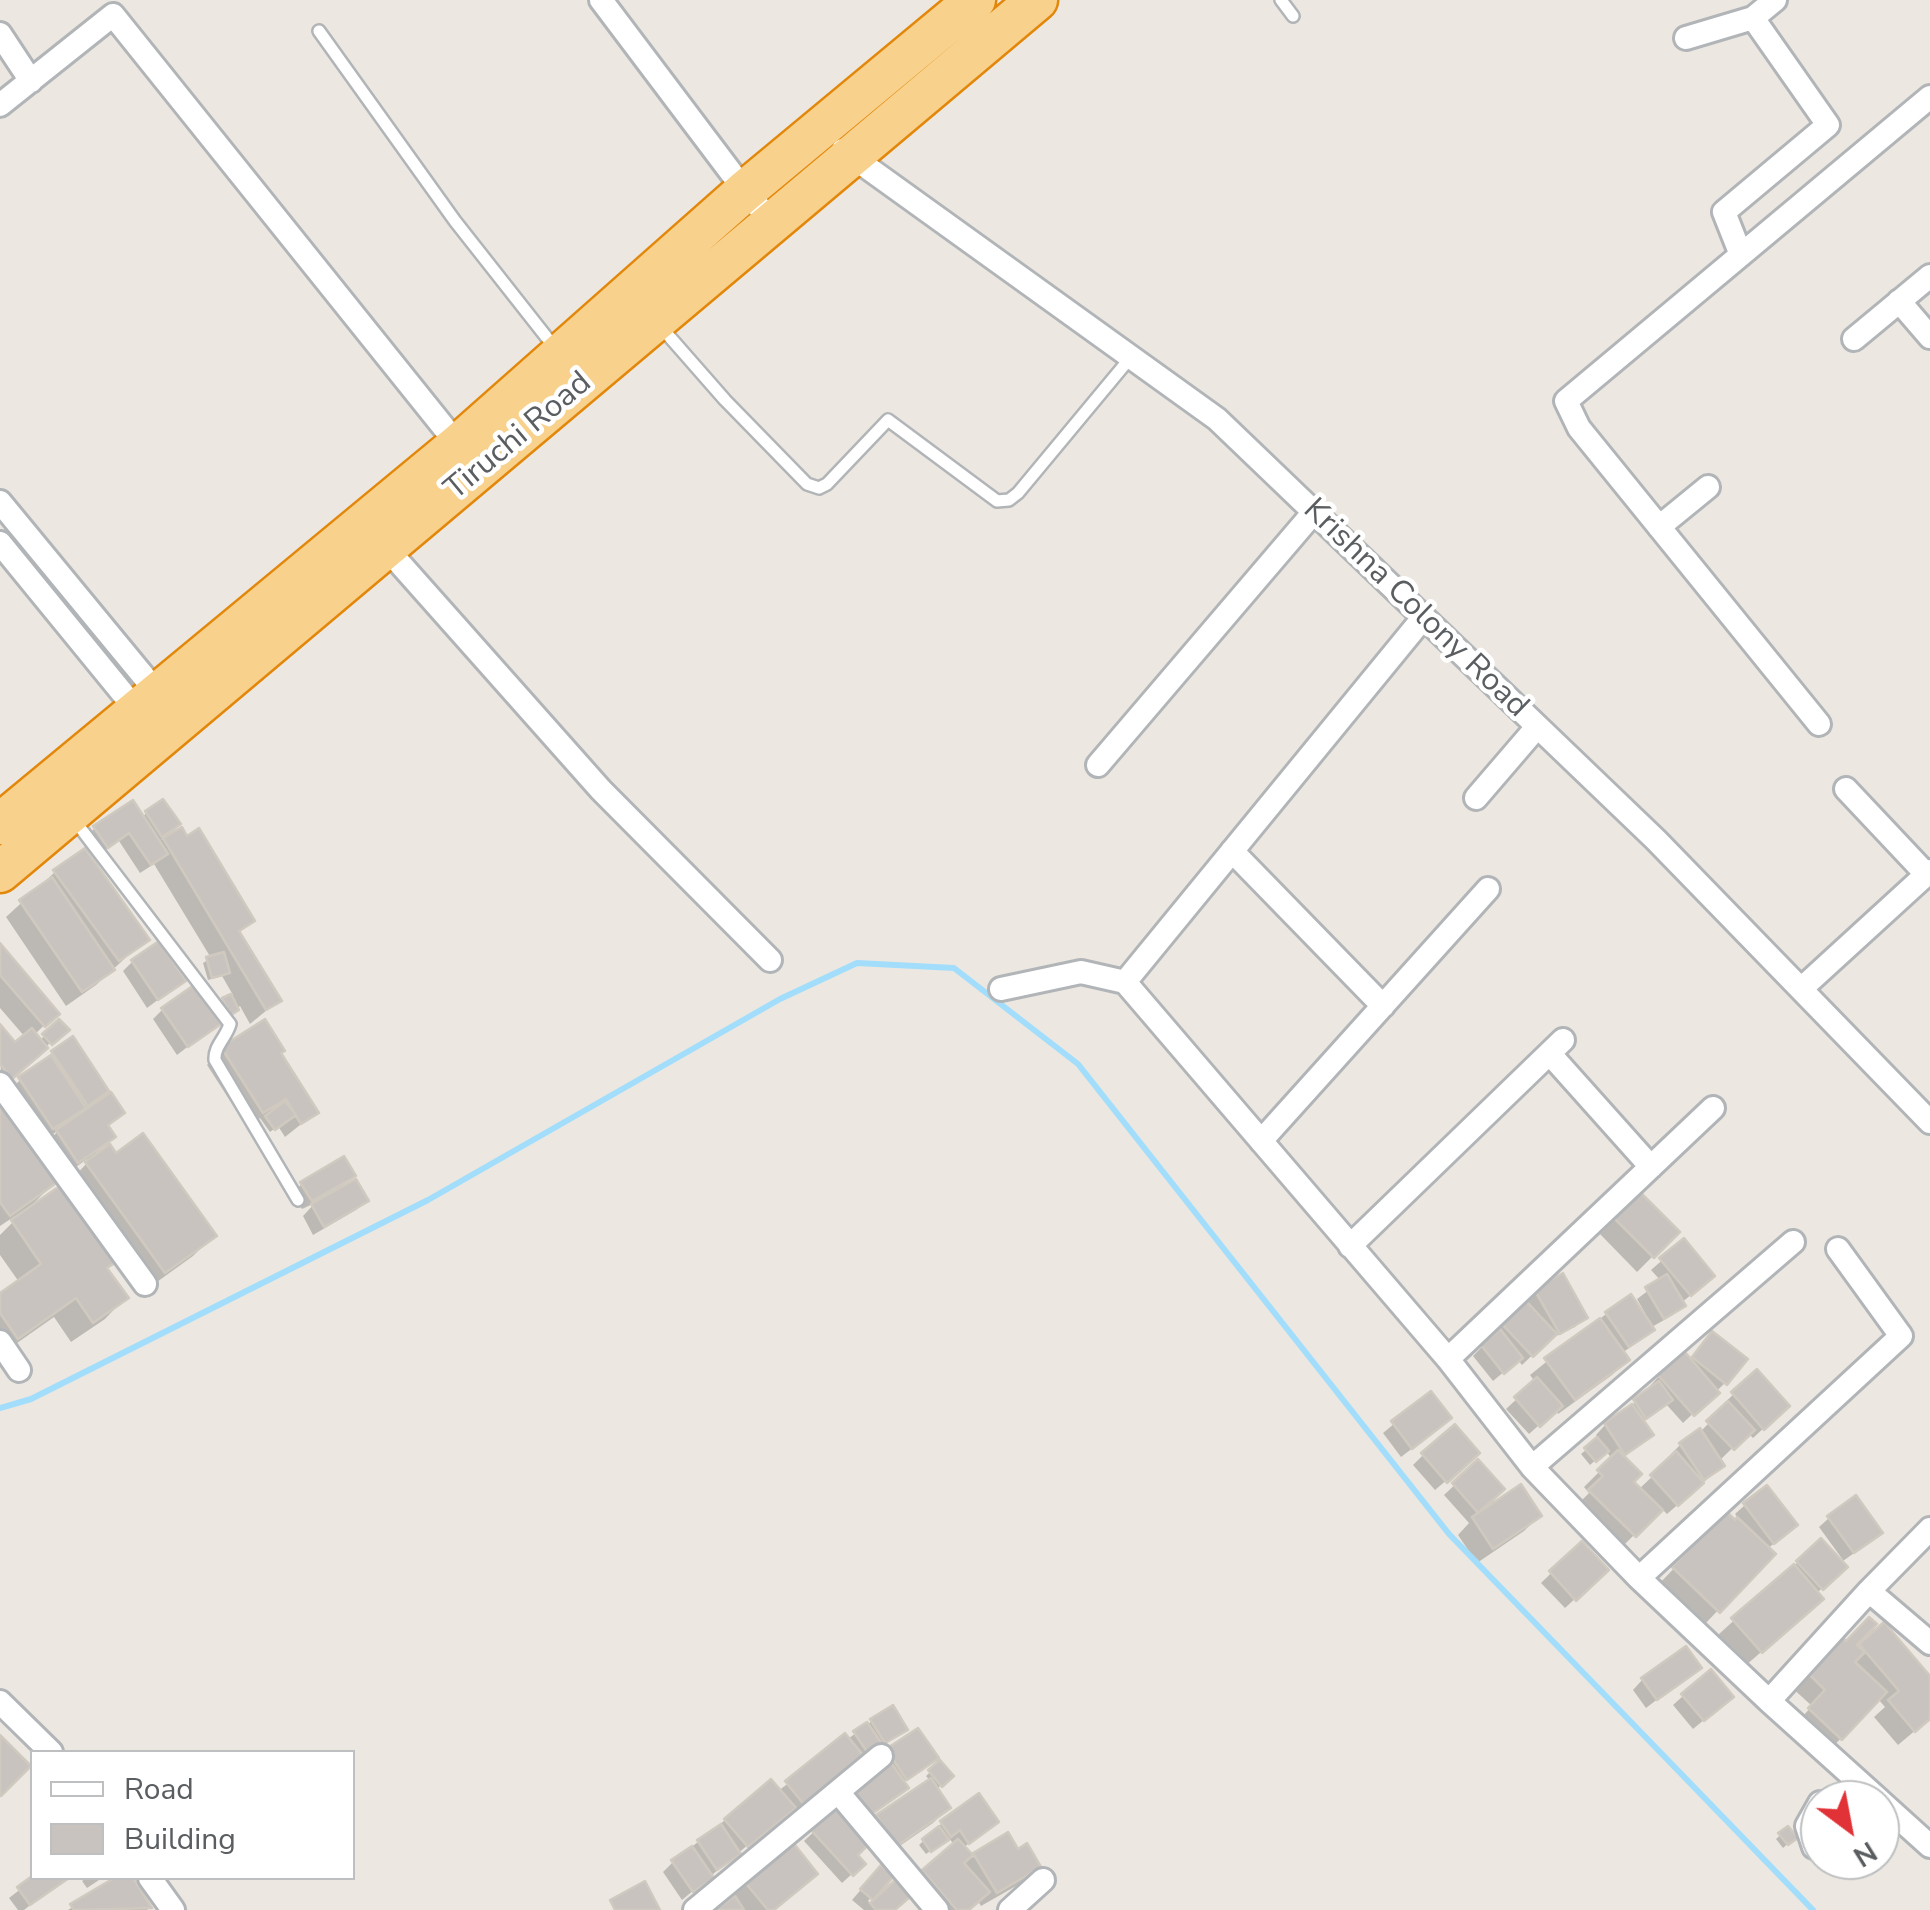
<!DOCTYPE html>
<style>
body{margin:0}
#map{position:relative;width:1930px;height:1910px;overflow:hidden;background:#ece8e1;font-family:"Nunito Sans",sans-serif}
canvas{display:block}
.legend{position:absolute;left:30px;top:1750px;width:325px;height:130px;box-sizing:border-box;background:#fff;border:2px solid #bdbfc0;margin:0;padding:12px 18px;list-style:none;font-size:30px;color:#5a5e61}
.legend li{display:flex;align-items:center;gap:20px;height:50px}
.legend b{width:50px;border:2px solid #bdbfc0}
.north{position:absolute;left:1800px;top:1780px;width:100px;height:100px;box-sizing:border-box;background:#fff;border:2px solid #bdbfc0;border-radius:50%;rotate:148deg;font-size:28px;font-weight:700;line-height:40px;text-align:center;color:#5a5e61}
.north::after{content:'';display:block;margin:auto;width:35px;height:45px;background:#e13237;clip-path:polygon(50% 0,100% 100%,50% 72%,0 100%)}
</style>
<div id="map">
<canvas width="1930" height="1910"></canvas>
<ul class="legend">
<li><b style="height:12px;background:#fff"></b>Road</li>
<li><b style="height:28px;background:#c8c3be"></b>Building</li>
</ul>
<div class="north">N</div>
</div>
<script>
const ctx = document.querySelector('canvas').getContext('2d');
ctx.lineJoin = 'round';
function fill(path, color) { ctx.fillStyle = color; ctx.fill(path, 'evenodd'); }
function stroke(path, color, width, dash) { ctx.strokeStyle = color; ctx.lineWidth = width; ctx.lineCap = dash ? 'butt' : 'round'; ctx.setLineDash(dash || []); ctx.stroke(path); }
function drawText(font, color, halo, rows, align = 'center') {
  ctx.font = font + ' "Nunito Sans",sans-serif'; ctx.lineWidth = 9; ctx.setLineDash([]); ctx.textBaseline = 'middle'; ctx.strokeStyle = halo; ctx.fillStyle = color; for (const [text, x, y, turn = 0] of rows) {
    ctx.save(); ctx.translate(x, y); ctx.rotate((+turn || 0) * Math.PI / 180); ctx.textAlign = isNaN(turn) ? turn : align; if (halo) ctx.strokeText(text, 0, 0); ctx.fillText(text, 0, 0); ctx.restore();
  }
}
fill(new Path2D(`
 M146,813L178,824L161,840L181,830L252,921L238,934L278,1001L250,1024L240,1006L226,1017L220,1005L233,995L222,976L208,980L203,963L211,958L154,864L140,873L119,841L97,855L85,838L95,828L142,818Z
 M55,872L146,939L96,985L66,1006L6,917Z
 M0,947L57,1013L34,1035L39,1041L59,1022L66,1029L1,1086L0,1028L15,1045L25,1037L0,1008Z
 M132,962L183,981L147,1008L123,971Z
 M162,1010L217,1024L177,1055L153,1019Z
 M222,1049L278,1054L315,1113L285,1137L278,1126L270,1132L260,1118L247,1127L207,1065Z
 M52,1053L106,1091L93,1104L95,1106L122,1113L107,1128L113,1137L96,1153L98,1156L214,1235L193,1256L143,1292L118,1257L106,1270L125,1298L105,1319L71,1342L54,1317L0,1355V1296L19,1282L0,1255V1235L17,1218L15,1216L0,1226V1099L56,1181L31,1206L33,1208L66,1185L89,1161L87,1159L62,1177L42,1148L58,1131L37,1143L4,1094Z
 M353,1175L339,1189L366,1201L356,1210L313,1235L303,1216L315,1203L302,1209L292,1193L302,1184Z
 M1639,1194L1677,1232L1637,1272L1600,1234Z
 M1683,1242L1702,1286L1681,1303L1682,1306L1673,1315L1650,1328L1642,1339L1622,1353L1627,1359L1612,1375L1558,1414L1556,1410L1529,1434L1506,1409L1535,1382L1530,1375L1606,1314L1645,1313L1637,1299L1661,1281L1651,1270Z
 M1536,1291L1585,1317L1575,1327L1548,1340L1522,1365L1518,1360L1493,1381L1473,1356Z
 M1703,1344L1725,1383L1683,1423L1666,1404L1642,1422L1651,1435L1622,1457L1631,1482L1639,1489L1672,1458L1670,1455L1680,1445L1699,1433L1725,1407L1723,1404L1757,1373L1777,1416L1753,1438L1748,1433L1719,1461L1722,1465L1712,1475L1667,1514L1661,1508L1619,1550L1575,1507L1589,1493L1584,1487L1612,1459L1606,1451L1590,1465L1581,1454L1599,1439L1596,1435L1605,1425L1653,1389L1650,1386L1659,1376L1689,1361Z
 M1430,1394L1439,1428L1401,1457L1383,1433Z
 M1423,1455L1467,1463L1435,1490L1413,1465Z
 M1478,1463L1501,1489L1472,1517L1474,1519L1539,1516L1524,1531L1477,1563L1458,1535L1469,1523L1444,1495Z
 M1745,1505L1785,1535L1767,1549L1772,1554L1703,1626L1659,1584L1726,1514L1735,1523L1739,1519L1735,1514Z
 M1829,1518L1870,1542L1840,1563L1844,1567L1816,1594L1805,1614L1745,1666L1718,1635L1821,1541L1840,1562L1843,1560L1819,1527Z
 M1581,1544L1606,1570L1565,1608L1541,1583Z
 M1874,1624L1858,1644L1884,1626L1930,1680V1718L1898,1745L1874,1717L1885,1707L1878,1699L1826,1754L1795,1725L1812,1706L1790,1686Z
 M1698,1668L1646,1708L1633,1690L1642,1680Z
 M1683,1696L1721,1706L1693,1729L1673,1705Z
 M872,1721L905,1729L790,1820L785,1814L682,1900L663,1872L673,1862L771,1783L778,1791Z
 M917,1731L935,1758L902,1783L906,1788L896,1798L858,1824L841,1799Z
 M940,1763L951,1776L936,1790L948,1808L933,1823L881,1859L869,1841L855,1855L863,1864L842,1883L804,1841L838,1809L861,1835L878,1817L930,1781L926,1776Z
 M996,1822L963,1848L972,1858L975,1855L1017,1852L1038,1866L1023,1882L981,1906L978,1901L968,1910H928L912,1892L893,1910H864L852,1900L871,1878L890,1876L868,1901L870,1903L910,1885L954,1845L949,1838L926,1854L919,1845L942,1823Z
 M1787,1829L1794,1838L1783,1848L1776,1839Z
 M35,1878H65L24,1910H18L9,1898Z
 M86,1878H102L87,1888L82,1881Z
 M118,1878H130L149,1908L147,1910H68Z
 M744,1882L774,1910H719L733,1901L729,1897Z`), '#0003');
stroke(new Path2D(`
 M0,1408L31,1399L428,1200L780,999L857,963L954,968L1078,1064L1449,1534L1813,1910`), '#a2defb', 6);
const building = new Path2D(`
 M163,799L181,824L162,837L145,811Z
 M133,800L168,854L151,865L129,833L108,848L93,826Z
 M182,827L187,836L199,828L255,921L239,931L282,1001L266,1010L163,838Z
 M85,848L150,940L119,961L53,870Z
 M52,877L115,970L82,992L19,900Z
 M159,941L186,981L158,1000L131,960Z
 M0,943L60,1014L45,1027L0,975Z
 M224,952L230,973L212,978L206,957Z
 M194,985L221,1024L188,1047L161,1008Z
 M231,994L239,1010L231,1015L222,998Z
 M59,1019L70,1030L52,1045L42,1034Z
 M265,1019L285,1051L281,1053L319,1113L301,1124L286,1099L263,1113L221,1047Z
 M0,1024L15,1042L32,1028L48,1048L12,1079L0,1064Z
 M73,1036L109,1091L88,1106L51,1051Z
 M51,1055L86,1108L53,1129L18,1077Z
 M111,1092L125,1113L108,1125L116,1137L78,1163L56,1130Z
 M0,1095L59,1181L10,1216L0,1202Z
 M285,1101L296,1115L275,1130L265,1116Z
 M143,1133L217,1236L165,1273L85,1162L110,1144L116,1153Z
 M344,1156L356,1176L312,1201L300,1182Z
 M356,1179L369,1201L324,1227L311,1204Z
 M64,1183L118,1261L107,1268L129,1298L93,1323L76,1298L18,1339L0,1313V1293L41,1264L11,1220Z
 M1639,1191L1680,1232L1654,1258L1613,1217Z
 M1684,1238L1715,1276L1691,1296L1659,1258Z
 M1563,1273L1588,1318L1560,1334L1534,1289Z
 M1667,1274L1686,1306L1664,1319L1645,1287Z
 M1631,1294L1655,1330L1629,1347L1605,1312Z
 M1525,1300L1557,1334L1533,1357L1501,1323Z
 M1600,1318L1630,1360L1575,1400L1544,1358Z
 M1500,1329L1523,1358L1504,1374L1481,1345Z
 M1712,1331L1748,1359L1727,1385L1692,1357Z
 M1684,1351L1720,1393L1694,1416L1657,1374Z
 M1757,1369L1790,1406L1764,1430L1731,1392Z
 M1537,1377L1563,1406L1540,1427L1514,1397Z
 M1659,1381L1673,1400L1646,1419L1633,1399Z
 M1431,1391L1452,1418L1412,1449L1391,1421Z
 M1728,1401L1755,1430L1734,1450L1706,1421Z
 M1632,1404L1654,1435L1625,1455L1604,1423Z
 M1455,1424L1480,1453L1447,1483L1421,1453Z
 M1700,1428L1725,1466L1704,1480L1679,1443Z
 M1597,1437L1609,1451L1596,1462L1584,1448Z
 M1618,1450L1642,1474L1634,1482L1663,1510L1636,1537L1588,1490L1603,1476L1597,1470Z
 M1676,1451L1704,1483L1678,1506L1650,1475Z
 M1478,1459L1505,1489L1478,1513L1452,1483Z
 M1521,1484L1542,1516L1493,1549L1472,1517Z
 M1767,1485L1798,1525L1774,1544L1743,1503Z
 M1856,1495L1883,1533L1854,1553L1827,1516Z
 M1726,1511L1735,1520L1737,1517L1776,1554L1720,1613L1672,1567Z
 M1821,1538L1848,1567L1823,1590L1796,1561Z
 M1582,1541L1609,1570L1576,1601L1549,1571Z
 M1794,1564L1824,1599L1762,1653L1731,1618Z
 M1869,1617L1877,1624L1857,1645L1865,1652L1855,1662L1887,1692L1842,1740L1808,1708L1825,1690L1804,1669L1838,1633L1846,1641Z
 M1884,1622L1930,1676V1719L1915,1732L1888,1700L1899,1691L1859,1644Z
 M1686,1646L1702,1668L1657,1700L1641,1678Z
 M1711,1669L1734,1697L1704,1721L1681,1694Z
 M893,1705L908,1730L885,1743L870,1719Z
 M867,1722L884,1747L870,1756L853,1731Z
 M918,1728L939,1758L907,1780L886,1749Z
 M845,1733L866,1759L806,1807L785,1781Z
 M0,1735L31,1766L1,1796L0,1794Z
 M889,1760L909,1788L869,1816L849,1787Z
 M940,1760L954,1776L942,1787L928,1770Z
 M931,1778L951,1808L897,1846L876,1815Z
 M771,1779L796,1808L748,1847L724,1819Z
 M979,1793L999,1822L969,1844L960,1830L951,1837L940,1821Z
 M838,1806L871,1842L858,1855L866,1864L853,1876L811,1830Z
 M721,1824L741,1854L717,1870L697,1840Z
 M939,1826L949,1840L931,1852L922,1839Z
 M1788,1826L1798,1838L1788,1845L1778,1833Z
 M1008,1832L1018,1849L1027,1843L1041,1867L997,1893L973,1853Z
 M958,1839L973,1855L964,1863L990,1892L969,1910H957L922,1870Z
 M791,1840L818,1874L774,1910H768L743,1880Z
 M692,1846L714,1878L693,1892L671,1860Z
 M881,1865L894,1876L873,1900L860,1889Z
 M903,1873L918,1890L895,1910H876L870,1903Z
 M32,1876V1878H69L30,1905L17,1887Z
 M114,1878H133L152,1908L74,1910L70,1904Z
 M645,1881L660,1910H615L610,1900Z
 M735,1896L744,1910H715Z`);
fill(building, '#c8c3be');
stroke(building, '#d0c9c0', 2.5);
const lane = new Path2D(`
 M1281,0L1293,16
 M319,31L455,221L555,348
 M661,327L725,400L807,484L819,488L827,484L888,420L997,501L1009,500L1018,493L1131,357
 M72,817L230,1024C226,1038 214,1046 215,1060L298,1200`);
const street = new Path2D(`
 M601,0L745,191L773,223
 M0,34L31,81
 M1686,38L1753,18L1775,0
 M0,105L113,15L458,445
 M843,150L1217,419L1656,840L1930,1122
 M1741,255L1724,212L1828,125L1753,18
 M1899,301L1930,337
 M1854,339L1930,276
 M0,502L159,695
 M1659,527L1708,487
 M0,543L138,712
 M387,549L601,790L770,960
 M1423,618L1125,982L1448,1359L1532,1467L1639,1578L1769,1701L1869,1591L1930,1643
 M1819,724L1579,428L1566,401L1930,97
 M1098,765L1314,512
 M1846,789L1926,874
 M1476,798L1537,727
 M1232,851L1383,1006
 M1001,989L1081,972L1125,982
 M1801,989L1930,871
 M1550,1054L1651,1167
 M0,1084L145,1284
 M1261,1141L1488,889
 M1350,1246L1563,1040
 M0,1342L19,1370
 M1448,1359L1713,1108
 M1532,1467L1793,1242
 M1639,1578L1901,1336L1838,1249
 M1869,1591L1930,1529
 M1769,1701L1879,1800
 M0,1702L51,1752
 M838,1792L937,1910
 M1880,1801L1930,1846
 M1820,1803L1807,1826L1814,1847L1820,1849
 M150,1878L173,1910
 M695,1910L881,1756
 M1010,1910L1043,1880`);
const highway = new Path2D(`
 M0,824L458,445L745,191L975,0
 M0,872L1037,0`);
stroke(lane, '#b2b5b8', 16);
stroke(street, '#b2b5b8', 28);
stroke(highway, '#e3870a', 45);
stroke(lane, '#fff', 11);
stroke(street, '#fff', 22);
stroke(highway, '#f8d18c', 40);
drawText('32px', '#5a5e61', '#fff', [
 ["Tiruchi Road",519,437,-40],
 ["Krishna Colony Road",1415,609,44]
]);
</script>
